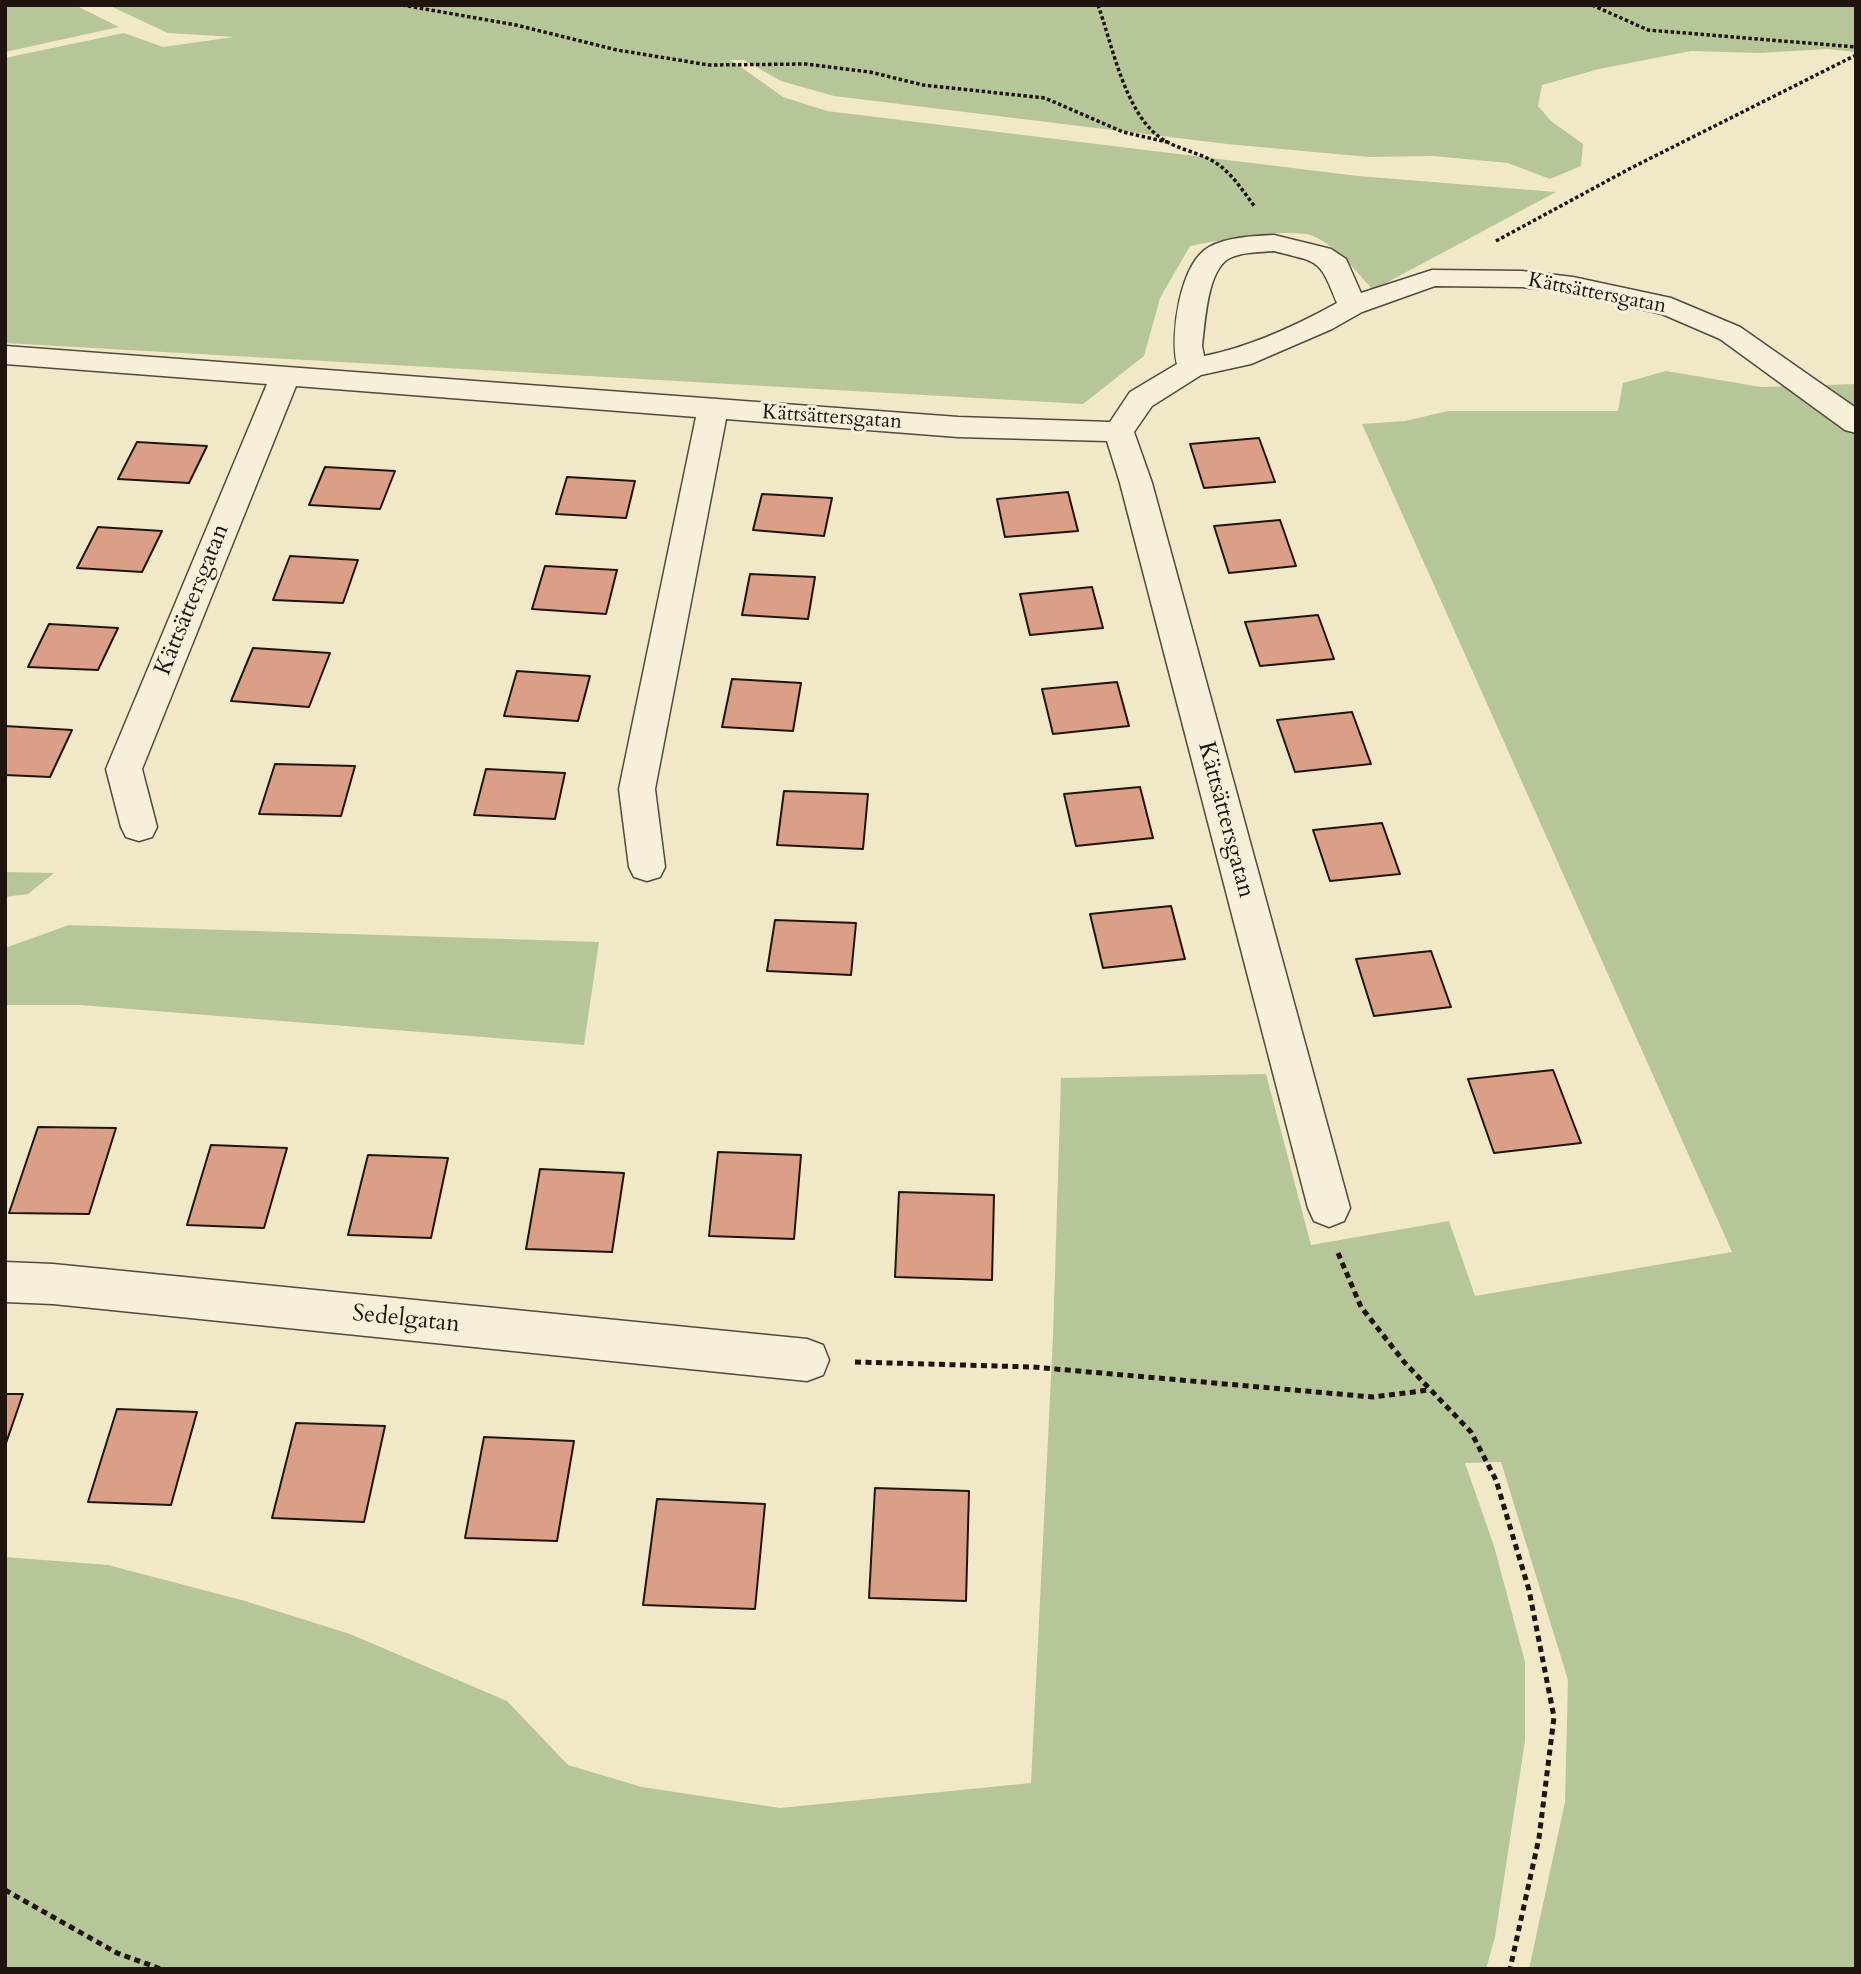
<!DOCTYPE html>
<meta charset="utf-8">
<style>
body{margin:0}
#map{position:relative;width:1861px;height:1974px;overflow:hidden;background:#f1e8c7;font-family:Cardo,serif}
canvas{display:block}
.frame{position:absolute;inset:0;border:7px solid #20140f;pointer-events:none}
</style>
<div id="map">
<canvas width="1861" height="1974"></canvas>
<div class="frame"></div>
</div>
<script>
const ctx = document.querySelector('canvas').getContext('2d');
ctx.lineJoin = 'round';
function fill(path, color) { ctx.fillStyle = color; ctx.fill(path, 'evenodd'); }
function stroke(path, color, width, dash) { ctx.strokeStyle = color; ctx.lineWidth = width; ctx.lineCap = dash ? 'butt' : 'round'; ctx.setLineDash(dash || []); ctx.stroke(path); }
function drawText(font, color, halo, rows, align = 'center') {
  ctx.font = font + ' Cardo,serif'; ctx.lineWidth = 6; ctx.setLineDash([]); ctx.textBaseline = 'middle'; ctx.strokeStyle = halo; ctx.fillStyle = color; for (const [text, x, y, turn = 0] of rows) {
    ctx.save(); ctx.translate(x, y); ctx.rotate((+turn || 0) * Math.PI / 180); ctx.textAlign = isNaN(turn) ? turn : align; if (halo) ctx.strokeText(text, 0, 0); ctx.fillText(text, 0, 0); ctx.restore();
  }
}
fill(new Path2D(`
 M5,5H75L119,27L5,52Z
 M108,5H1856V52L1827,49L1760,53L1691,51L1599,69L1542,85L1538,106L1551,121L1583,144L1581,166L1550,179L1508,163L1433,156L1369,157L1227,144L834,96L781,81L744,60H731L783,97L827,111L1358,176L1556,192L1373,290C1358,273 1334,244 1313,236C1288,227 1218,241 1190,246L1160,298L1144,356L1083,404L5,343V58L124,33L163,47L234,37L168,33Z
 M1666,371L1761,387L1856,384V1969H1529L1565,1802L1568,1680L1501,1462L1465,1463L1494,1546L1525,1662V1741L1495,1937L1486,1969H5V1557L108,1565L245,1601L350,1634L507,1701L568,1765L642,1787L780,1808L1031,1783L1053,1337L1061,1078L1266,1074L1311,1245L1449,1221L1475,1296L1732,1252L1362,424L1405,421L1448,411H1618L1623,383Z
 M5,872L54,873L28,894L5,897Z
 M69,925L599,942L584,1045L80,1005H5V948Z`), '#b7c698');
const building = new Path2D(`
 M1259,438L1275,482L1204,488L1190,444Z
 M137,442L207,446L189,483L118,479Z
 M325,467L395,471L380,509L309,505Z
 M567,477L635,481L626,518L556,514Z
 M1068,492L1078,531L1005,537L997,499Z
 M762,494L832,498L824,536L753,530Z
 M1280,520L1296,566L1229,573L1214,526Z
 M98,527L162,531L142,572L77,568Z
 M290,556L358,560L343,603L273,600Z
 M545,566L617,570L606,614L532,609Z
 M750,574L815,577L808,619L742,615Z
 M1092,587L1103,628L1030,635L1020,594Z
 M1318,615L1334,659L1260,666L1245,622Z
 M49,624L118,628L98,670L28,667Z
 M253,648L330,653L309,707L231,701Z
 M517,671L590,676L578,721L504,716Z
 M732,679L801,683L793,731L722,727Z
 M1117,682L1129,726L1053,734L1042,689Z
 M1352,712L1371,764L1295,772L1277,720Z
 M5,726L72,730L50,777L5,775Z
 M275,764L355,766L341,816L259,814Z
 M486,769L565,773L555,819L474,815Z
 M1140,787L1153,838L1076,846L1064,794Z
 M784,791L868,794L863,849L777,845Z
 M1382,823L1400,874L1330,881L1313,830Z
 M1171,906L1185,959L1103,968L1090,914Z
 M775,920L856,923L851,975L767,971Z
 M1431,951L1451,1007L1374,1016L1356,959Z
 M1553,1070L1581,1143L1494,1153L1468,1079Z
 M38,1127L116,1128L89,1214L9,1213Z
 M211,1145L287,1148L264,1228L187,1225Z
 M718,1152L801,1155L794,1239L709,1236Z
 M368,1155L448,1158L431,1238L348,1235Z
 M540,1169L624,1173L612,1252L526,1249Z
 M899,1192L994,1195L992,1280L895,1277Z
 M5,1394H23L5,1446Z
 M117,1409L197,1412L171,1505L88,1502Z
 M296,1423L385,1426L364,1522L272,1518Z
 M484,1437L574,1441L557,1541L465,1538Z
 M875,1488L969,1491L966,1601L869,1598Z
 M657,1499L765,1504L755,1609L643,1605Z`);
fill(building, '#db9f88');
stroke(building, '#20140f', 2);
const minor = new Path2D(`
 M1274,235L1331,249L1346,259L1361,293L1432,270L1522,271L1573,277L1671,298L1740,327L1856,408V433L1845,430L1720,339L1662,314L1573,293L1522,287L1435,286L1362,312L1332,329L1251,364L1201,375L1152,406L1134,432L1152,483L1350,1208L1344,1221L1329,1227L1314,1221L1308,1208L1120,483L1107,441L958,437L726,419L655,789L665,867L660,877L647,881L634,877L629,867L619,789L696,417L296,386L142,769L157,827L152,837L139,841L126,837L121,827L106,769L267,384L5,364V346L958,417L1110,422L1130,392L1177,364C1170,335 1180,263 1209,247C1227,237 1254,236 1274,235ZM1274,251C1320,263 1319,258 1337,303C1295,326 1250,347 1204,356L1202,346C1205,323 1207,269 1230,258C1243,252 1259,252 1274,251Z
 M5,1262L53,1264L807,1339L823,1345L829,1360L823,1375L807,1381L53,1304L5,1302Z`);
stroke(minor, '#54493d', 3);
stroke(new Path2D(`
 M402,5L516,25L617,50L709,65L806,64L870,72L923,85L1045,98L1123,132L1167,142
 M1098,5C1112,44 1124,109 1158,136C1173,148 1194,151 1211,160C1231,171 1242,190 1255,207
 M1592,5L1648,30L1856,47
 M1496,241L1631,168L1856,55`), '#20140f', 3.5, [3.5, 2.5]);
stroke(new Path2D(`
 M1338,1253L1361,1307L1405,1363L1471,1432L1496,1480L1529,1590L1554,1717L1539,1838L1510,1969
 M855,1362L1033,1367L1373,1397L1429,1390
 M5,1890L117,1953L161,1969`), '#20140f', 5, [6, 4.5]);
fill(minor, '#f6f0db');
drawText('21px', '#20140f', '#f6f0db', [
 ["Kättsättersgatan",1597,294,11],
 ["Kättsättersgatan",832,418,4]
]);
drawText('24px', '#20140f', '#f6f0db', [
 ["Kättsättersgatan",193,600,-68],
 ["Kättsättersgatan",1225,820,75],
 ["Sedelgatan",406,1320,6]
]);
</script>
